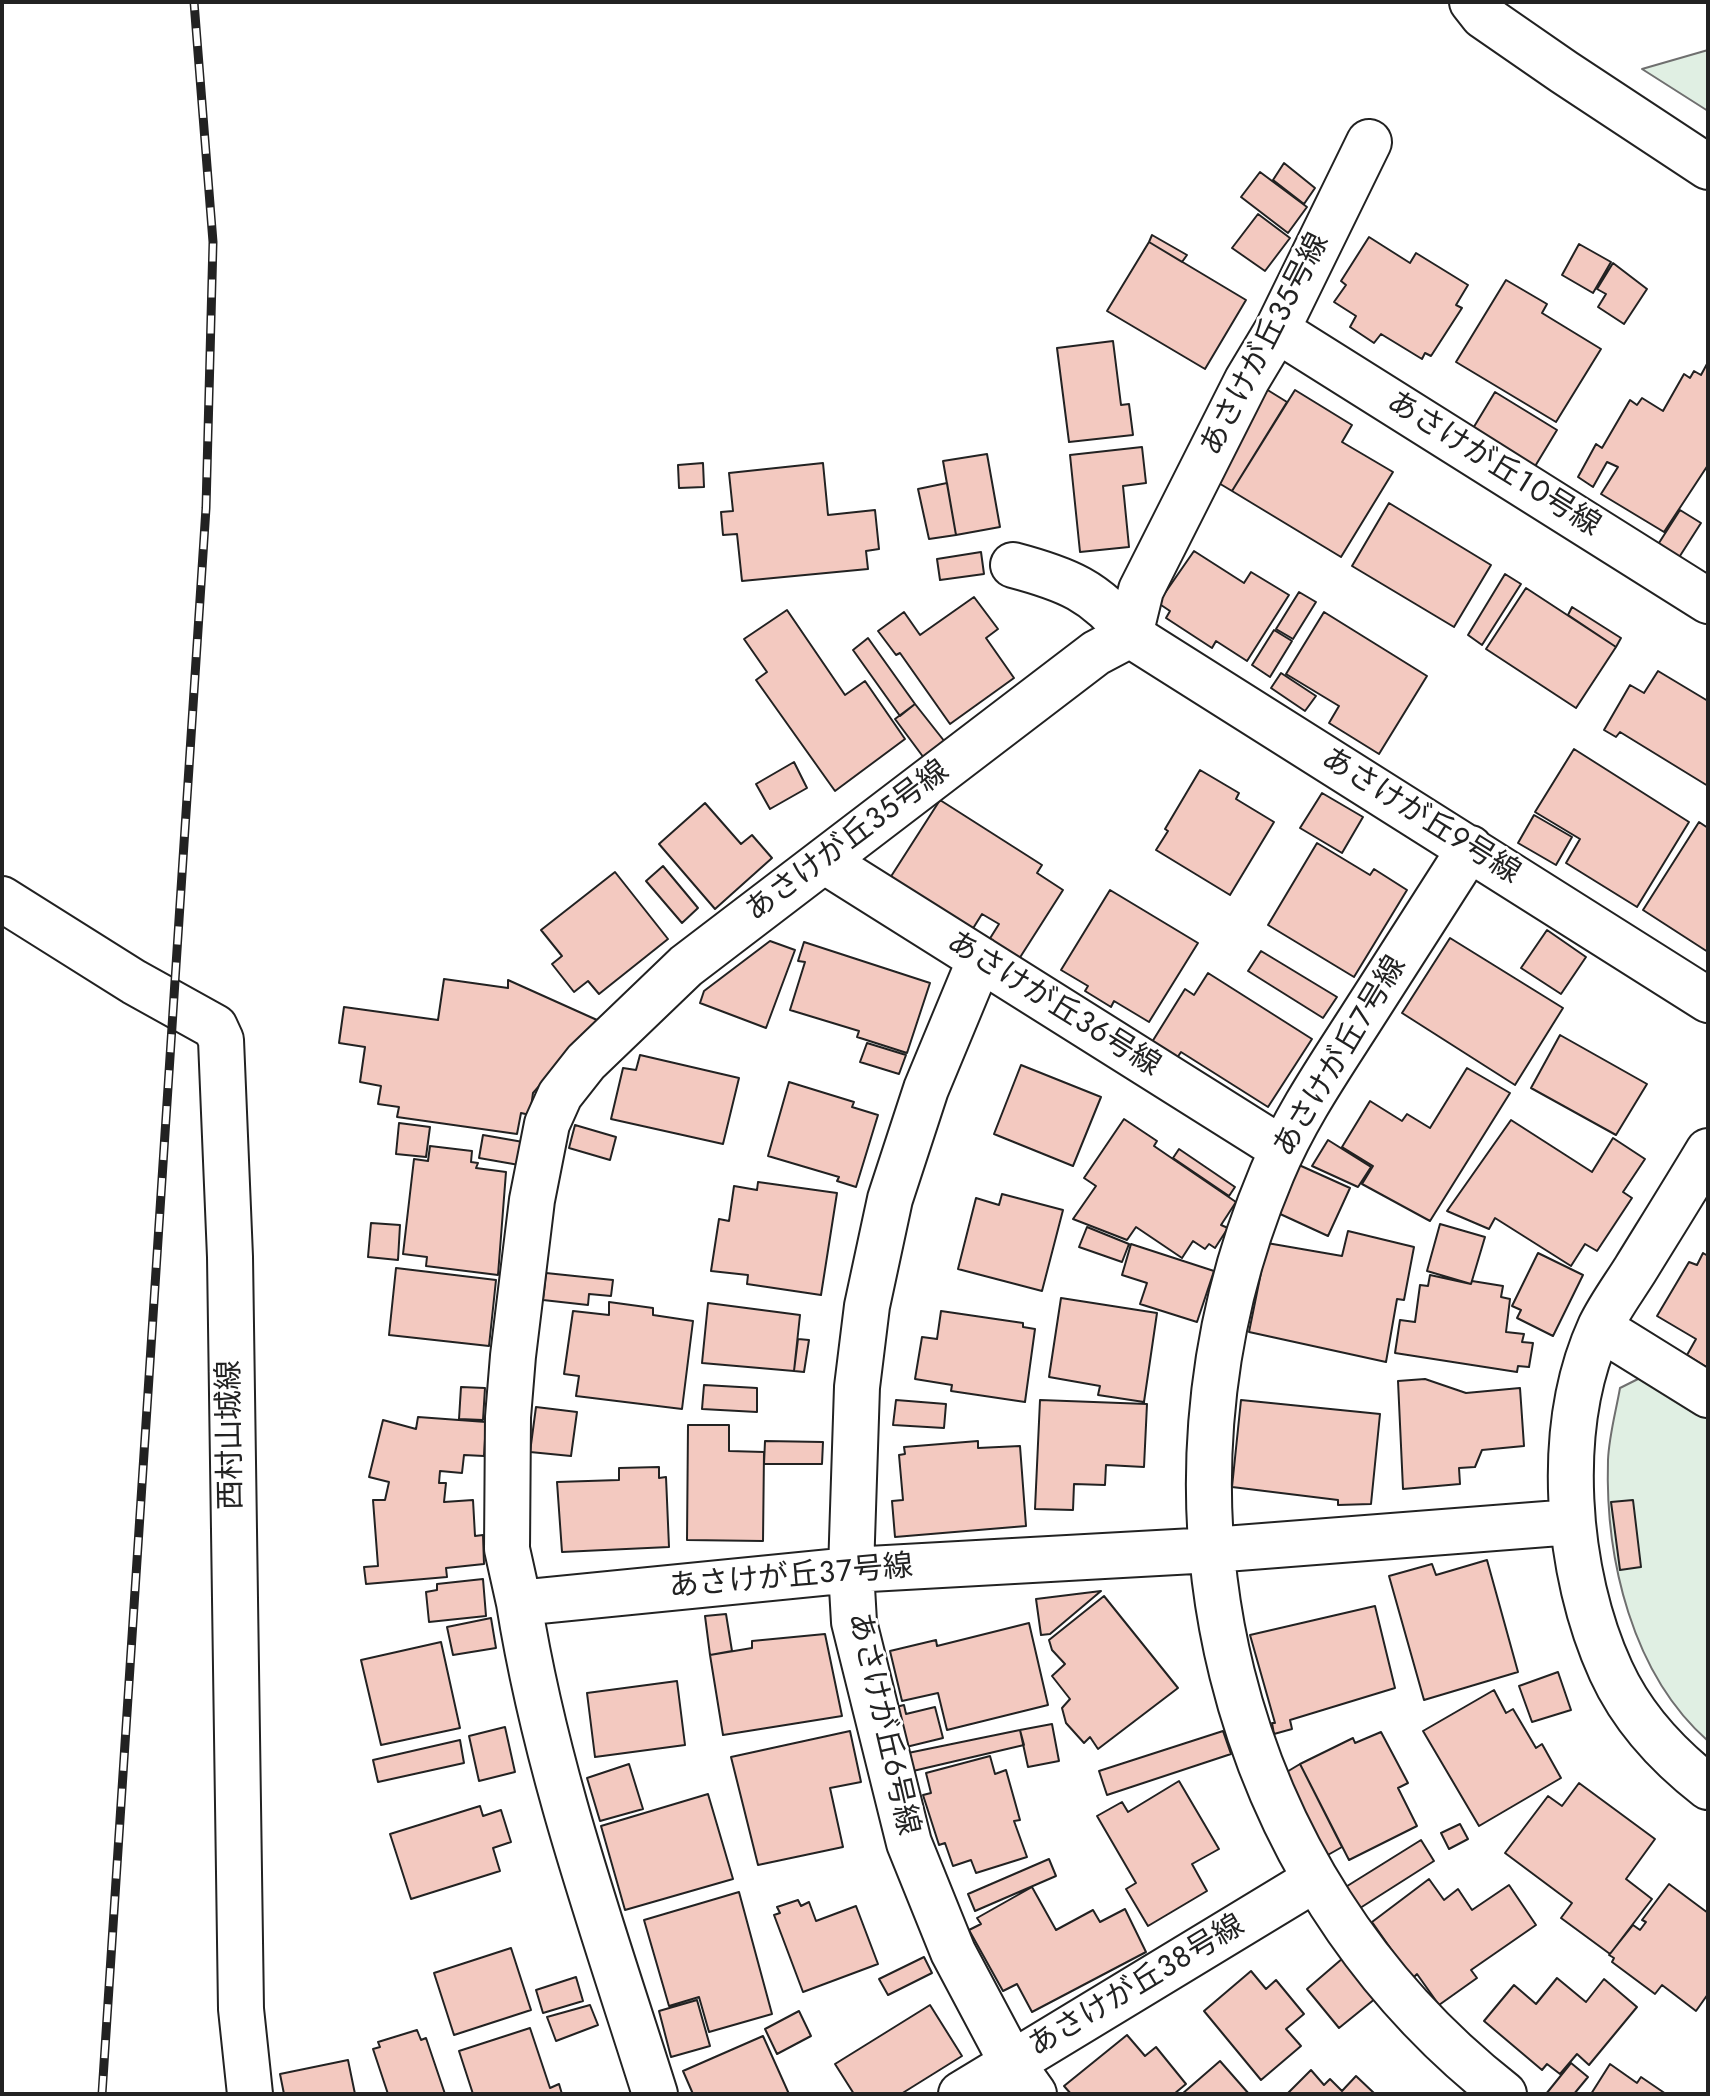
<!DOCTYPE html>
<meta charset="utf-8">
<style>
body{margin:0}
#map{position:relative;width:1710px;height:2096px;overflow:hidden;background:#fff;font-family:Jost,sans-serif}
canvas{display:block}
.frame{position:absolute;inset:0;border:4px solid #222;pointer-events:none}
</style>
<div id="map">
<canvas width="1710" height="2096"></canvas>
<div class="frame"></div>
</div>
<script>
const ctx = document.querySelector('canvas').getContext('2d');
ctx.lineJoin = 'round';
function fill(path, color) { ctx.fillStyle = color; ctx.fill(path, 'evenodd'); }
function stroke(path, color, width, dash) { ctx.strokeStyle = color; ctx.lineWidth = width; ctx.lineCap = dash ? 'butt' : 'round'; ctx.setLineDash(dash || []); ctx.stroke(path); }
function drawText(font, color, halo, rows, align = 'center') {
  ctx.font = font + ' Jost,"Noto Sans JP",sans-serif'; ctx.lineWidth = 6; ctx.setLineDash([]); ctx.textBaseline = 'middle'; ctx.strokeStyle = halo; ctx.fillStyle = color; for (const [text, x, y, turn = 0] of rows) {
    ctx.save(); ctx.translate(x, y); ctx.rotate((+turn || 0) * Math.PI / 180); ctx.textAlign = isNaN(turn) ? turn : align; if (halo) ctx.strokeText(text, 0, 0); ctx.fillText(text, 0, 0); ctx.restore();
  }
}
const green = new Path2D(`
 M1708,50V111L1642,69Z
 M1648,1374L1708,1413V1741C1632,1674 1605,1559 1608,1460C1609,1436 1616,1411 1620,1388Z`);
fill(green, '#e0efe3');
stroke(green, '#6f6f6f', 2);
const building = new Path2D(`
 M1284,163L1315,188L1304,204L1273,180Z
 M1260,172L1307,207L1288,233L1241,197Z
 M1258,214L1290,238L1265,271L1232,248Z
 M1152,235L1187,255L1182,262L1149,242Z
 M1369,237L1410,263L1416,253L1468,285L1456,305L1462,308L1431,356L1425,353L1422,359L1381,334L1374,343L1350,327L1356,316L1334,302L1346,285L1341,281Z
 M1149,242L1246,300L1205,369L1107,311Z
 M1579,244L1611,262L1593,293L1562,275Z
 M1613,263L1647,289L1624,324L1598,307L1606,294L1597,289Z
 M1506,280L1547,304L1542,313L1601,349L1556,422L1456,362Z
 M1113,341L1121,405L1129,404L1133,435L1069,442L1057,348Z
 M1708,362V465L1664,532L1601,494L1618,467L1607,462L1593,487L1578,477L1596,444L1602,448L1630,400L1637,405L1642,398L1663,411L1684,374L1690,378L1694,371L1701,375Z
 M1266,389L1287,402L1232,491L1217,482Z
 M1295,390L1352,425L1342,442L1393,472L1341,557L1232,491Z
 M1495,392L1557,430L1534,468L1472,430Z
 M1142,447L1146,483L1123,486L1129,547L1080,552L1070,455Z
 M987,454L1000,527L956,535L943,461Z
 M703,463L704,487L679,488L678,465Z
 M823,463L828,515L875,510L879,549L866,551L868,569L742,581L737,534L723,535L721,512L733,511L729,473Z
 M947,483L956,535L929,539L918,489Z
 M1389,503L1491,565L1454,627L1352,566Z
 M1680,510L1701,523L1678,559L1657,546Z
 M1194,551L1244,583L1251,572L1289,595L1247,661L1216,641L1212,648L1166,618L1170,611L1158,603Z
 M981,552L984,574L940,580L937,559Z
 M1505,574L1521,584L1482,645L1468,635Z
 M1526,588L1616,647L1576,708L1486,649Z
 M1299,592L1316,602L1293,639L1276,629Z
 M974,597L998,629L986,638L1014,678L950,724L900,653L896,655L878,631L904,612L920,635Z
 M1572,607L1621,638L1616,647L1568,615Z
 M787,610L845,695L865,681L905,739L835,791L756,680L767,672L744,639Z
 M1324,612L1427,676L1379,754L1329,723L1339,706L1286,674Z
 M1274,630L1292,641L1270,677L1252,665Z
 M868,638L915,704L900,716L853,650Z
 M1658,671L1708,701V786L1620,732L1616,737L1604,730L1630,685L1644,693Z
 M1281,673L1316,696L1305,711L1271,688Z
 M915,704L945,742L924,758L895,719Z
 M1574,749L1689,822L1637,907L1566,863L1580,839L1535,812Z
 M794,762L807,788L770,809L756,784Z
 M1200,770L1239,793L1236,799L1274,822L1230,895L1156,850L1168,831L1165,829Z
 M1322,793L1363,817L1342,853L1300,828Z
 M940,800L1042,865L1037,873L1063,890L1019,959L989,940L999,924L982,914L972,930L890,878Z
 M705,803L741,844L752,835L772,858L715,909L659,844Z
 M1534,815L1572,837L1556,865L1518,843Z
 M1699,822L1708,828V952L1643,910Z
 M1317,843L1370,875L1374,869L1407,890L1354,977L1268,925Z
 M663,866L698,908L682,923L646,881Z
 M615,872L668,939L599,994L588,981L574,992L552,964L562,956L541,930Z
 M1110,890L1198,943L1149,1022L1114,1001L1111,1007L1085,991L1088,986L1061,970Z
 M1547,930L1586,957L1561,994L1521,968Z
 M1450,938L1563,1008L1515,1085L1402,1013Z
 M770,941L795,950L766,1028L700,1003L704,991Z
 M804,942L930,983L907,1053L857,1037L859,1031L790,1010L805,962L798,961Z
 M1261,951L1337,997L1323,1018L1248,971Z
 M1208,973L1312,1039L1268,1107L1181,1052L1177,1058L1152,1042L1185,989L1194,995Z
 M444,979L508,988V980L597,1020L533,1093L530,1115L521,1113L517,1134L397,1117L399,1107L378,1104L381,1086L360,1082L365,1047L339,1043L344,1007L438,1020Z
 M1560,1035L1647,1084L1616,1135L1531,1088Z
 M867,1043L906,1055L899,1074L860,1062Z
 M640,1055L739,1078L723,1144L611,1119L623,1068L636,1070Z
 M1021,1065L1101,1097L1073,1166L994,1134Z
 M1467,1068L1510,1093L1430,1221L1362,1184L1373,1166L1342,1147L1370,1101L1402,1121L1407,1114L1430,1128Z
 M789,1082L854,1102L852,1107L878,1115L856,1187L837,1181L839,1177L768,1156Z
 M1124,1119L1157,1141L1154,1146L1236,1202L1221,1225L1228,1228L1215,1248L1209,1244L1205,1249L1193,1241L1182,1258L1136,1227L1127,1240L1073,1219L1096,1186L1084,1178Z
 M1511,1120L1592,1172L1613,1138L1645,1159L1623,1192L1632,1198L1597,1251L1585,1244L1571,1266L1495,1218L1489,1229L1447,1211Z
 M399,1123L430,1127L426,1157L396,1154Z
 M575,1125L616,1137L610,1160L569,1148Z
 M483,1135L523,1142L519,1165L479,1158Z
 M1328,1140L1371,1167L1358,1187L1312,1166Z
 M430,1146L472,1151L471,1162L478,1163L476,1168L506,1172L498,1275L426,1266L427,1257L403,1254L414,1159L428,1161Z
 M1179,1149L1235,1187L1229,1196L1173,1158Z
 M1299,1165L1350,1188L1328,1236L1278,1213Z
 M758,1182L837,1193L821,1295L747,1284L748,1275L711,1271L719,1219L729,1221L734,1186L757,1190Z
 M1002,1194L1063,1210L1042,1291L958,1269L976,1198L999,1205Z
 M371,1223L400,1225L398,1260L368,1257Z
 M1440,1224L1485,1237L1471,1284L1427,1271Z
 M1087,1227L1129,1244L1122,1262L1079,1247Z
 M1348,1231L1414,1247L1404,1300L1397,1299L1386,1362L1249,1332L1267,1243L1342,1256Z
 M1131,1244L1214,1271L1197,1322L1140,1304L1147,1283L1122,1275Z
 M1538,1253L1583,1275L1553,1336L1517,1318L1521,1310L1512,1306Z
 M1703,1253L1708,1256V1368L1687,1355L1696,1339L1657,1316L1689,1262L1697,1265Z
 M396,1268L496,1280L489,1346L389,1335Z
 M546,1273L613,1280L611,1296L589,1294L588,1305L543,1300Z
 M1430,1275L1471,1284L1472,1281L1503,1286L1501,1297L1510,1299L1506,1332L1524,1334L1522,1342L1533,1343L1529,1367L1518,1366L1517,1372L1395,1353L1400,1320L1415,1322L1420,1285L1428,1286Z
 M1061,1298L1157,1313L1144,1402L1098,1395L1100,1386L1049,1377Z
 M609,1302L653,1308V1315L693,1321L682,1409L576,1396L579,1376L564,1374L573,1311L609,1315Z
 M708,1303L800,1315L794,1371L702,1363Z
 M941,1311L1023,1323V1327L1035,1329L1025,1402L951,1391L952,1385L915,1379L922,1337L937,1339Z
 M798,1339L809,1340L804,1372L794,1371Z
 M1425,1379L1466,1393L1520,1388L1524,1446L1482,1450L1475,1467L1459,1468L1460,1484L1403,1489L1398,1381Z
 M704,1385L757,1388V1412L702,1409Z
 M461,1387L485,1388L483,1420L459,1419Z
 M896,1400L946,1404L944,1428L893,1425Z
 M1040,1400L1147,1404L1144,1467L1106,1465L1105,1485L1074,1484L1073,1510L1035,1509Z
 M1241,1400L1380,1414L1371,1504L1338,1505V1500L1232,1487Z
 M536,1407L577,1412L571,1456L530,1452Z
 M418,1417L486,1422L484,1456L464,1455L462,1473L440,1471L439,1483H446L444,1502L473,1500L475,1536L483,1535L484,1564L446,1568L447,1577L366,1584L364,1567L378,1566L373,1500H385L389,1482L369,1477L383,1420L416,1429Z
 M688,1425H729V1451L764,1452L763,1541L687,1540Z
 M765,1441L823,1442L822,1464H764Z
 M978,1441V1448L1020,1446L1026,1526L895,1537L892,1501L903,1500L899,1455L905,1454L904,1447Z
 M659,1467V1478L666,1477L669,1547L562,1552L557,1482L619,1480V1468Z
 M1633,1500L1641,1567L1620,1570L1611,1502Z
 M1487,1560L1518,1672L1424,1700L1389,1576L1432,1564L1436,1575Z
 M483,1579L486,1616L429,1622L426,1592L437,1590V1584Z
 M1101,1591L1050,1634L1041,1635L1036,1599Z
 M1104,1596L1178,1688L1098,1749L1090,1737L1084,1743L1066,1723L1062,1708L1070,1699L1052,1676L1065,1664L1052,1650L1049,1640Z
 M1375,1606L1395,1688L1290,1720L1292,1729L1274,1734L1272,1723H1275L1250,1635Z
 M726,1614L732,1651L710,1655L705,1616Z
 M491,1618L496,1648L453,1655L447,1627Z
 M1029,1623L1048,1705L947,1730L938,1693L902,1701L890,1651L936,1640L937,1646Z
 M825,1634L842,1716L723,1735L710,1655L752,1648V1641Z
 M441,1642L460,1728L381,1745L361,1660Z
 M1558,1672L1571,1710L1532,1722L1519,1686Z
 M677,1681L685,1745L595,1757L587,1693Z
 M1494,1690L1506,1713L1513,1709L1536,1748L1542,1744L1561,1778L1479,1826L1423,1731Z
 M904,1705L906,1714L935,1707L943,1738L902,1748L892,1708Z
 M1052,1724L1059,1761L1028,1767L1020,1730Z
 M505,1727L515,1772L479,1781L469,1736Z
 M1020,1730L1024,1745L913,1771L908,1753Z
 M850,1731L861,1782L830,1788L843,1847L758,1865L731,1757Z
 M1223,1731L1231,1754L1107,1795L1099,1771Z
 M1381,1732L1408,1783L1398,1788L1417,1826L1349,1860L1300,1764L1353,1738L1355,1743Z
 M460,1740L464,1763L378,1782L373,1760Z
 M990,1756L995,1774L1006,1770L1020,1820L1014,1821L1027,1857L976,1873L971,1860L953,1866L945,1843L939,1845L923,1795L931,1793L926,1773Z
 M629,1764L643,1809L600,1821L587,1778Z
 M1300,1764L1342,1847L1326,1856L1285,1773Z
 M1179,1781L1219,1849L1192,1864L1207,1891L1148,1926L1126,1889L1136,1883L1097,1816L1122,1802L1128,1812Z
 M1579,1783L1655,1839L1626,1879L1652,1899L1610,1954L1561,1918L1572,1903L1505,1853L1548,1796L1562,1806Z
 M708,1794L733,1879L625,1910L601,1826Z
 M480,1806L483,1816L501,1810L511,1842L493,1848L500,1871L411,1899L390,1834Z
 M1460,1824L1468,1839L1449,1849L1441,1833Z
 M1421,1840L1434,1861L1357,1910L1344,1888Z
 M1049,1859L1056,1876L975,1911L968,1894Z
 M1429,1879L1444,1900L1458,1889L1472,1910L1509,1885L1536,1925L1471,1970L1477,1978L1439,2005L1417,1974L1412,1979L1372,1922Z
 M1669,1884L1708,1913V1994L1696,2011L1662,1985L1655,1994L1612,1962L1614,1958L1609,1955L1633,1925L1640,1930L1646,1922L1642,1920Z
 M1032,1887L1056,1930L1093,1910L1100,1922L1125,1909L1146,1952L1032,2012L1017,1984L1003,1991L969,1930L981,1924L977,1918Z
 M739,1892L772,2014L709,2032L699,1997L669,2006L644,1920Z
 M798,1900L801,1906L809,1902L816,1921L856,1906L878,1964L803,1992L774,1915L780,1913L777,1907Z
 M511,1948L531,2010L454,2035L434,1973Z
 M924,1957L932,1973L888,1995L879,1979Z
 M1343,1958L1376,1998L1339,2028L1307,1989Z
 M1251,1971L1266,1989L1276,1980L1304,2014L1286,2029L1301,2046L1261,2080L1204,2011Z
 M576,1977L583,2001L543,2013L536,1990Z
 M1557,1978L1586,2002L1604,1979L1637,2007L1589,2065L1577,2054L1560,2074L1547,2064L1542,2070L1484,2021L1514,1985L1536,2004Z
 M697,2000L710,2046L671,2057L659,2011Z
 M590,2005L598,2025L556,2041L547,2017Z
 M930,2005L962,2056L901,2094H854L835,2064Z
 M799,2011L811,2036L777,2054L765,2029Z
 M530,2028L550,2088L559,2084L562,2094H473L459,2051Z
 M417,2030L421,2040L426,2038L445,2094H388L373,2049L380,2047L378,2042Z
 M1127,2035L1145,2056L1156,2047L1186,2084L1174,2094H1071L1064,2086Z
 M763,2036L789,2094H693L683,2071Z
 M348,2060L355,2094H284L280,2074Z
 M1220,2061L1249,2094H1182Z
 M1571,2063L1588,2077L1574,2094H1546Z
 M1610,2064L1637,2083L1641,2077L1666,2094H1591Z
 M1311,2070L1324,2085L1330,2079L1342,2091L1356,2076L1375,2094H1287Z`);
fill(building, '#f3c9c0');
stroke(building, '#222', 2);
const street = new Path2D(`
 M1277,330L1708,601
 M1013,565C1066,579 1097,591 1130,635L1708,1000
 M1470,848C1433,906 1396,963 1360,1020C1328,1070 1295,1118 1272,1173C1135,1497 1225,1876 1504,2094
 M824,861L1282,1149
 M2,899L134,982L215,1027L221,1040L230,1257L241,2009L250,2094
 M980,959L926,1089L890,1199L867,1306L857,1387L851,1570L854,1622L909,1843L953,1952L1012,2063L1034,2094
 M1708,1151C1684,1191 1659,1231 1635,1270C1623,1289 1609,1308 1600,1327C1554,1428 1566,1573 1611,1671C1632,1717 1668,1756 1708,1787
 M1600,1328L1708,1395
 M519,1603L507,1549L508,1417L513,1356L532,1200L547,1124L560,1095L586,1062L686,966L1096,653L1130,635L1141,590L1247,380L1277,330L1369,142
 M655,2094C604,1932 546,1772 519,1603L851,1570L1212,1550L1572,1522
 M961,2094L1314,1880`);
const secondary = new Path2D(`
 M1472,2L1483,16L1564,72L1708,167`);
stroke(street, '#222', 48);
stroke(secondary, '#222', 48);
stroke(street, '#fff', 44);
stroke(secondary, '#fff', 44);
const rail = new Path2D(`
 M102,2094L206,508L213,242L194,2`);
stroke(rail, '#222', 9);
stroke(rail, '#fff', 6, [18]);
drawText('30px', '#222', '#fff', [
 ["あさけが丘３５号線",1266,345,-63],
 ["あさけが丘１０号線",1493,465,32],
 ["あさけが丘９号線",1420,817,32],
 ["あさけが丘３５号線",848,842,-37],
 ["あさけが丘３６号線",1053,1005,32],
 ["あさけが丘７号線",1341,1057,-59],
 ["西村山城線",232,1435,-91],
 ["あさけが丘３７号線",791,1578,-5],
 ["あさけが丘６号線",882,1724,77],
 ["あさけが丘３８号線",1137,1987,-31]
]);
</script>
